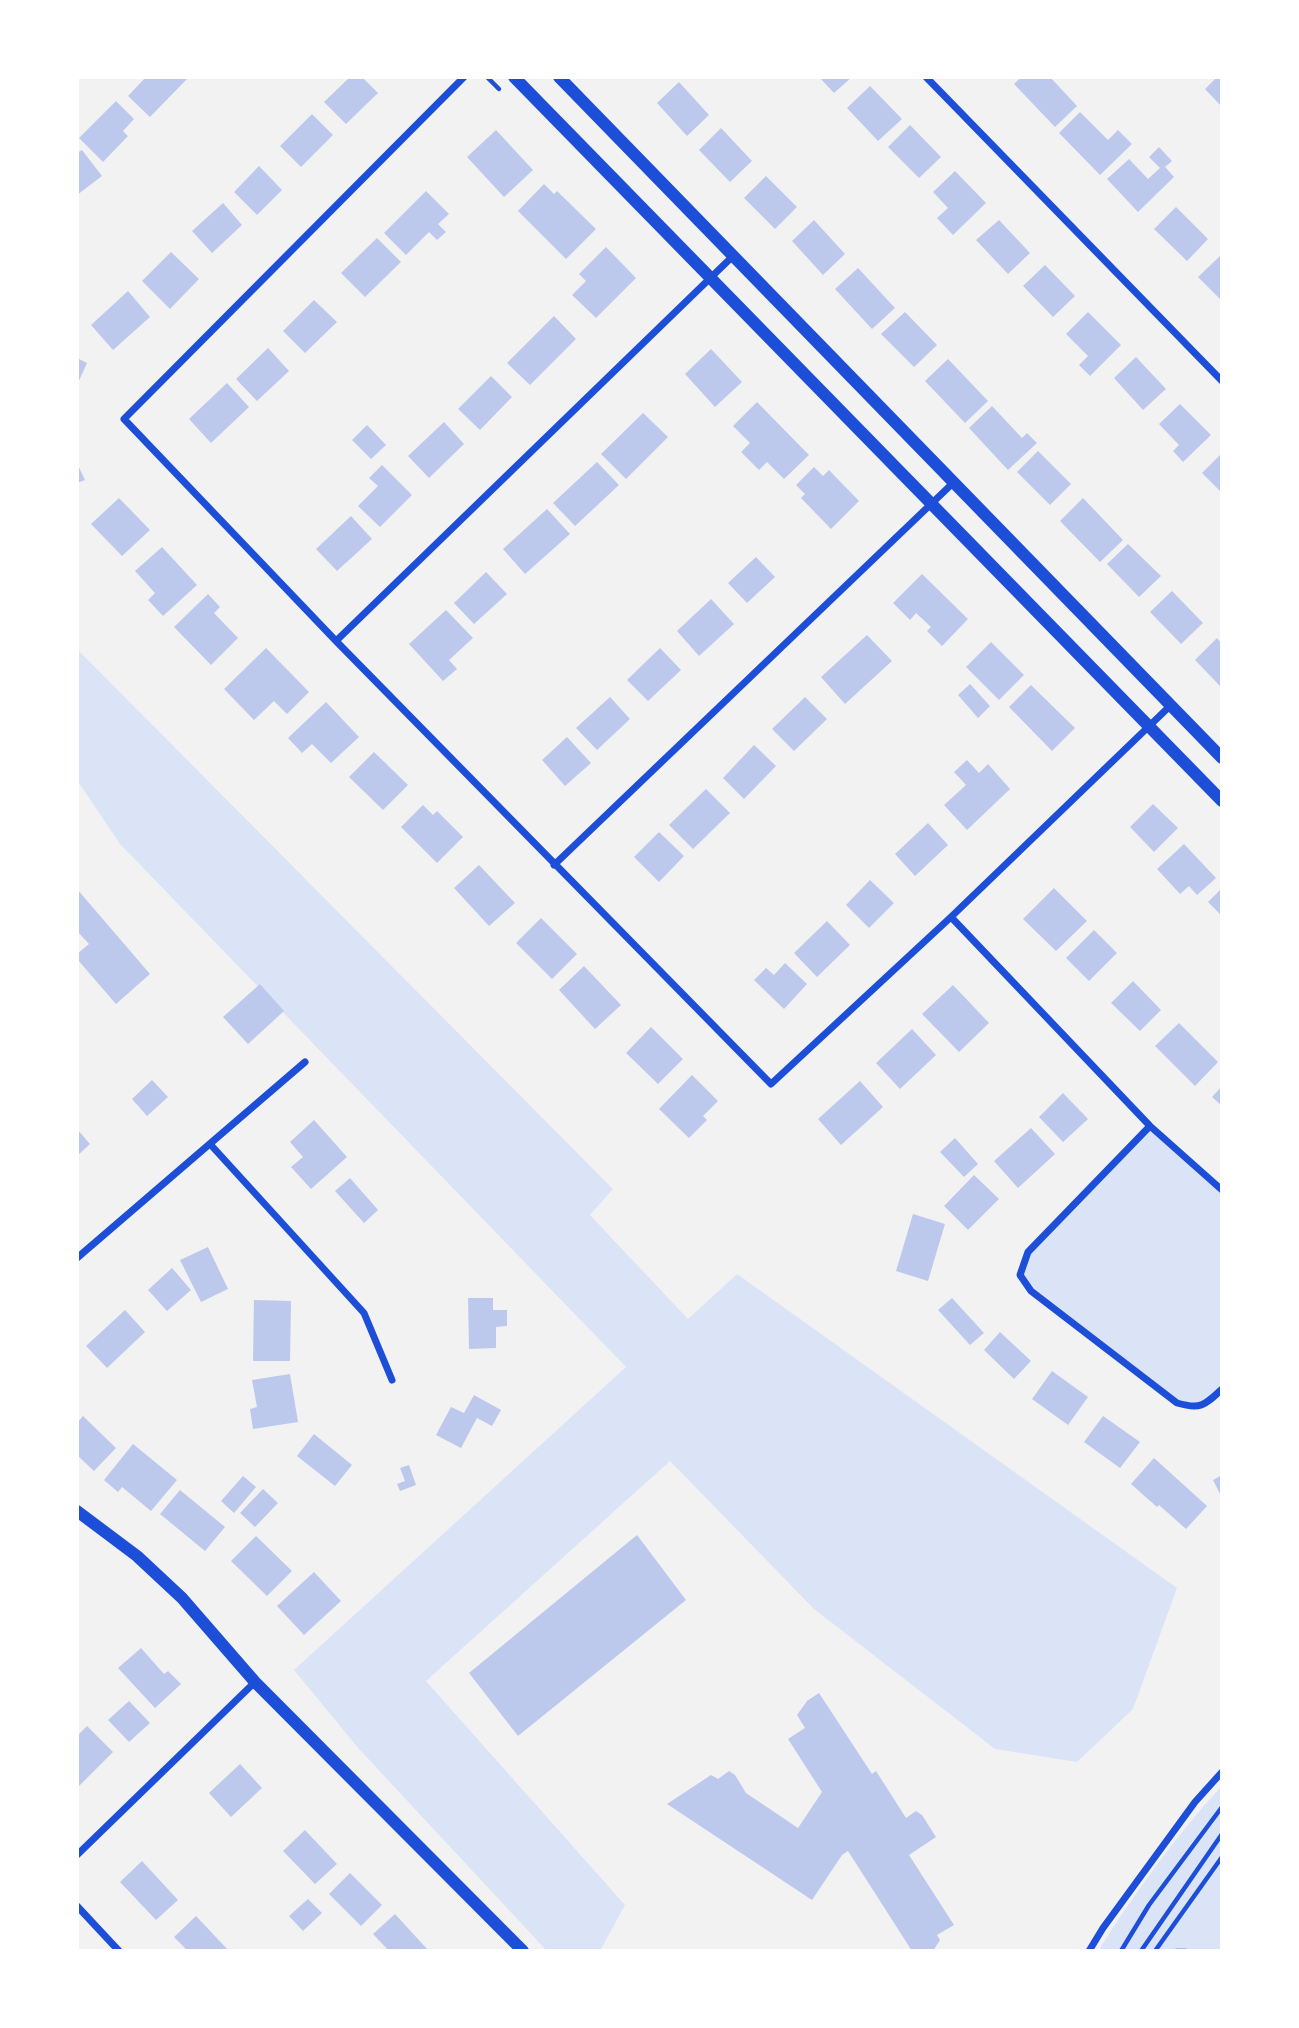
<!DOCTYPE html>
<style>
body{margin:0}
#map{position:relative;width:1299px;height:2028px;overflow:hidden;background:#f2f2f2;font-family:"Asap Condensed",sans-serif}
canvas{display:block}
.frame{position:absolute;inset:0;border:79px solid #fff;pointer-events:none}
</style>
<div id="map">
<canvas width="1299" height="2028"></canvas>
<div class="frame"></div>
</div>
<script>
const ctx = document.querySelector('canvas').getContext('2d');
ctx.lineJoin = 'round';
function fill(path, color) { ctx.fillStyle = color; ctx.fill(path, 'evenodd'); }
function stroke(path, color, width, dash) { ctx.strokeStyle = color; ctx.lineWidth = width; ctx.lineCap = dash ? 'butt' : 'round'; ctx.setLineDash(dash || []); ctx.stroke(path); }
fill(new Path2D(`
 M77,649L613,1189L590,1215L688,1319L737,1274L1177,1588L1133,1709L1077,1762L995,1749L814,1609L670,1461L426,1681L625,1905L600,1951H547L359,1749L294,1670L626,1367L120,844L77,780Z
 M1150,1126L1222,1190V1389L1208,1402L1177,1403L1031,1291L1020,1275L1028,1252Z
 M1222,1786V1951H1098C1135,1893 1175,1836 1222,1786Z`), '#dbe4f7');
fill(new Path2D(`
 M146,77H189L150,117L128,96Z
 M350,77H362L378,93L346,124L324,102Z
 M819,77H852L834,93Z
 M1021,77H1050L1077,106L1055,127L1014,84Z
 M1217,77H1222V107L1205,89Z
 M679,82L709,115L687,136L657,103Z
 M870,86L902,119L878,141L847,108Z
 M116,101L134,119L123,131L128,136L103,162L79,138Z
 M1080,112L1108,140L1118,130L1132,144L1100,175L1059,133Z
 M312,114L333,135L301,167L280,146Z
 M910,125L941,157L919,178L888,147Z
 M721,128L752,161L730,182L699,150Z
 M496,130L533,170L504,197L467,157Z
 M1159,147L1172,161L1165,167L1174,177L1138,212L1107,179L1129,159L1148,179L1160,168L1149,157Z
 M82,150L102,176L77,195V153Z
 M259,166L282,190L257,215L234,192Z
 M955,171L986,203L953,235L937,218L948,208L933,192Z
 M766,176L797,207L775,229L744,198Z
 M544,184L554,194L557,191L596,229L566,259L518,211Z
 M426,191L449,214L438,224L446,232L437,240L429,232L406,255L384,233Z
 M223,203L242,225L212,253L192,231Z
 M1176,207L1208,239L1187,261L1154,229Z
 M814,220L845,254L823,275L792,241Z
 M999,220L1030,253L1008,274L976,240Z
 M377,238L401,262L365,297L341,273Z
 M606,247L636,278L596,318L572,295L586,281L579,274Z
 M171,252L199,279L170,309L142,281Z
 M1220,256L1222,258V301L1198,277Z
 M1045,265L1075,296L1053,317L1023,286Z
 M858,268L895,308L872,329L835,289Z
 M128,291L150,317L113,350L91,325Z
 M314,300L337,322L305,353L283,331Z
 M905,312L937,345L914,367L881,334Z
 M1088,312L1121,345L1090,376L1079,365L1088,356L1066,334Z
 M554,316L576,339L530,385L507,363Z
 M268,348L289,371L257,401L236,379Z
 M711,349L742,382L715,407L685,374Z
 M1136,357L1166,389L1143,410L1114,378Z
 M77,358L87,363L77,385Z
 M948,359L988,401L965,423L925,381Z
 M491,376L512,397L480,430L458,409Z
 M227,383L249,407L211,443L189,419Z
 M757,402L809,455L784,479L767,462L759,470L741,452L750,443L733,426Z
 M1180,404L1211,435L1183,462L1173,451L1179,445L1159,424Z
 M992,406L1022,438L1027,433L1037,443L1008,470L969,428Z
 M643,413L668,437L626,479L601,454Z
 M444,422L464,444L429,478L408,456Z
 M367,425L386,445L371,459L352,440Z
 M1038,451L1071,484L1050,505L1017,472Z
 M1222,453V493L1202,473Z
 M597,462L619,485L575,526L553,503Z
 M77,463L85,480L77,483Z
 M382,465L412,495L380,527L358,506L378,486L369,478Z
 M814,467L823,476L829,470L859,501L831,529L801,498L805,494L796,485Z
 M119,498L150,530L122,556L91,524Z
 M1083,498L1123,540L1100,562L1060,521Z
 M547,509L570,534L525,574L503,549Z
 M351,516L372,539L337,571L316,549Z
 M1128,544L1161,576L1139,597L1107,564Z
 M162,547L197,585L163,616L148,600L155,593L135,571Z
 M756,557L775,577L747,603L728,583Z
 M486,572L507,594L474,624L454,603Z
 M922,574L968,619L942,646L927,631L931,627L916,613L910,620L893,603Z
 M1172,591L1203,623L1181,644L1150,612Z
 M208,594L220,607L214,613L238,638L211,665L174,627Z
 M711,599L734,624L699,656L677,631Z
 M446,610L473,638L449,660L457,669L443,681L409,644Z
 M867,635L892,661L845,704L821,677Z
 M1217,638L1222,644V688L1195,660Z
 M991,642L1024,675L999,700L966,667Z
 M266,648L309,692L287,714L274,701L254,720L224,689Z
 M660,648L681,670L648,701L627,680Z
 M970,684L990,706L978,718L958,695Z
 M1031,685L1075,728L1052,751L1009,707Z
 M610,697L630,719L597,750L576,728Z
 M805,697L827,719L794,751L772,729Z
 M326,702L359,737L331,763L312,744L302,753L288,738Z
 M567,737L591,763L565,786L542,760Z
 M754,745L776,766L744,799L723,778Z
 M374,752L408,785L383,810L349,777Z
 M967,760L979,773L988,764L1010,789L967,830L944,805L966,785L954,772Z
 M706,789L730,813L693,849L669,825Z
 M1153,804L1178,828L1154,852L1130,827Z
 M423,805L433,815L437,811L463,837L437,863L401,827Z
 M928,823L948,845L915,876L895,854Z
 M659,832L684,856L659,882L634,857Z
 M1184,844L1216,878L1197,895L1189,886L1180,894L1157,869Z
 M479,865L515,903L489,926L454,888Z
 M870,880L894,903L869,928L846,905Z
 M1054,888L1087,921L1056,951L1023,919Z
 M1222,888V916L1208,902Z
 M77,889L150,974L116,1004L77,959V954L89,944L77,931Z
 M541,918L577,954L552,979L516,943Z
 M827,921L850,945L817,977L794,953Z
 M1094,930L1117,953L1089,981L1066,958Z
 M785,963L807,984L784,1009L754,980L766,968L774,975Z
 M584,966L621,1005L595,1029L559,990Z
 M1133,981L1161,1010L1140,1031L1111,1003Z
 M260,984L284,1011L248,1044L223,1017Z
 M953,985L989,1023L959,1052L922,1014Z
 M1179,1023L1218,1062L1195,1086L1155,1046Z
 M651,1027L683,1059L658,1084L626,1053Z
 M912,1029L936,1055L900,1089L876,1063Z
 M692,1075L718,1101L703,1116L707,1120L689,1138L659,1109Z
 M152,1080L168,1097L147,1116L132,1099Z
 M860,1081L883,1107L841,1145L818,1119Z
 M1222,1086V1106L1212,1097Z
 M1063,1093L1088,1119L1063,1142L1039,1117Z
 M314,1120L347,1157L311,1189L291,1167L303,1157L290,1142Z
 M1031,1128L1055,1154L1018,1188L994,1161Z
 M77,1129L90,1144L77,1156Z
 M955,1138L978,1164L964,1177L940,1152Z
 M974,1175L999,1199L968,1230L944,1206Z
 M350,1178L378,1210L364,1223L335,1191Z
 M913,1214L945,1224L928,1281L896,1271Z
 M208,1247L228,1289L201,1302L180,1260Z
 M172,1268L191,1290L167,1311L148,1290Z
 M468,1298H493V1310H507V1326L496,1327V1348L469,1349Z
 M952,1298L984,1333L970,1345L938,1310Z
 M254,1300L291,1301L290,1361H253Z
 M125,1310L145,1332L107,1368L86,1346Z
 M1000,1332L1031,1361L1014,1379L984,1350Z
 M1052,1371L1088,1397L1068,1425L1032,1399Z
 M290,1374L298,1422L253,1429L250,1409L257,1407L252,1380Z
 M474,1395L501,1410L492,1426L477,1418L461,1448L436,1435L451,1407L464,1413Z
 M83,1416L116,1448L94,1471L77,1455V1423Z
 M1103,1416L1140,1442L1120,1468L1084,1442Z
 M314,1434L352,1465L335,1486L297,1456Z
 M133,1444L177,1480L151,1511L122,1487L118,1492L104,1480Z
 M1154,1458L1207,1506L1186,1529L1159,1505L1157,1507L1131,1484Z
 M409,1465L416,1485L400,1491L397,1484L405,1481L400,1468Z
 M1222,1475V1498L1213,1480Z
 M243,1476L256,1487L234,1513L221,1501Z
 M263,1489L278,1503L255,1527L240,1513Z
 M180,1490L225,1527L205,1551L160,1514Z
 M637,1535L686,1600L518,1736L469,1673Z
 M256,1536L292,1571L267,1596L231,1561Z
 M314,1572L341,1601L304,1635L277,1606Z
 M141,1648L164,1674L168,1671L181,1684L155,1708L118,1668Z
 M819,1693L872,1774L876,1771L906,1818L916,1811L922,1815L936,1837L909,1855L954,1925L937,1935L940,1940L933,1951H912L848,1851L842,1855L812,1900L667,1804L711,1775L718,1779L729,1771L735,1775L746,1793L798,1828L822,1792L788,1739L805,1728L797,1715L807,1701Z
 M129,1701L150,1723L129,1742L108,1720Z
 M87,1726L113,1752L77,1788V1736Z
 M240,1764L262,1788L231,1817L209,1793Z
 M305,1830L337,1864L315,1884L283,1851Z
 M142,1861L178,1900L156,1920L120,1882Z
 M350,1873L382,1905L361,1926L329,1894Z
 M308,1899L322,1913L303,1931L289,1916Z
 M395,1914L428,1950L426,1951H389L373,1934Z
 M196,1916L229,1951H188L174,1937Z`), '#bdc9ec');
stroke(new Path2D(`
 M487,77L499,89
 M1121,1951L1149,1905L1222,1807
 M1141,1951L1222,1834
 M1155,1951L1222,1857
 M1176,1951H1186`), '#1d4ed8', 4.5);
stroke(new Path2D(`
 M464,77L124,419L336,641L771,1084L951,917L1171,705
 M926,77L1222,381
 M336,641L733,256
 M554,865L953,483
 M951,917L1150,1126L1222,1190
 M1150,1126L1028,1252L1020,1275L1031,1291L1177,1403C1201,1410 1205,1405 1222,1389
 M210,1144L364,1313L392,1380
 M77,1258L305,1062
 M77,1855L255,1682
 M77,1906L119,1951
 M1089,1951L1103,1928L1195,1802L1222,1772`), '#1d4ed8', 7);
stroke(new Path2D(`
 M514,77L1222,801
 M559,77L1222,758
 M77,1511L137,1556L182,1598L255,1682L523,1951`), '#1d4ed8', 12);
</script>
